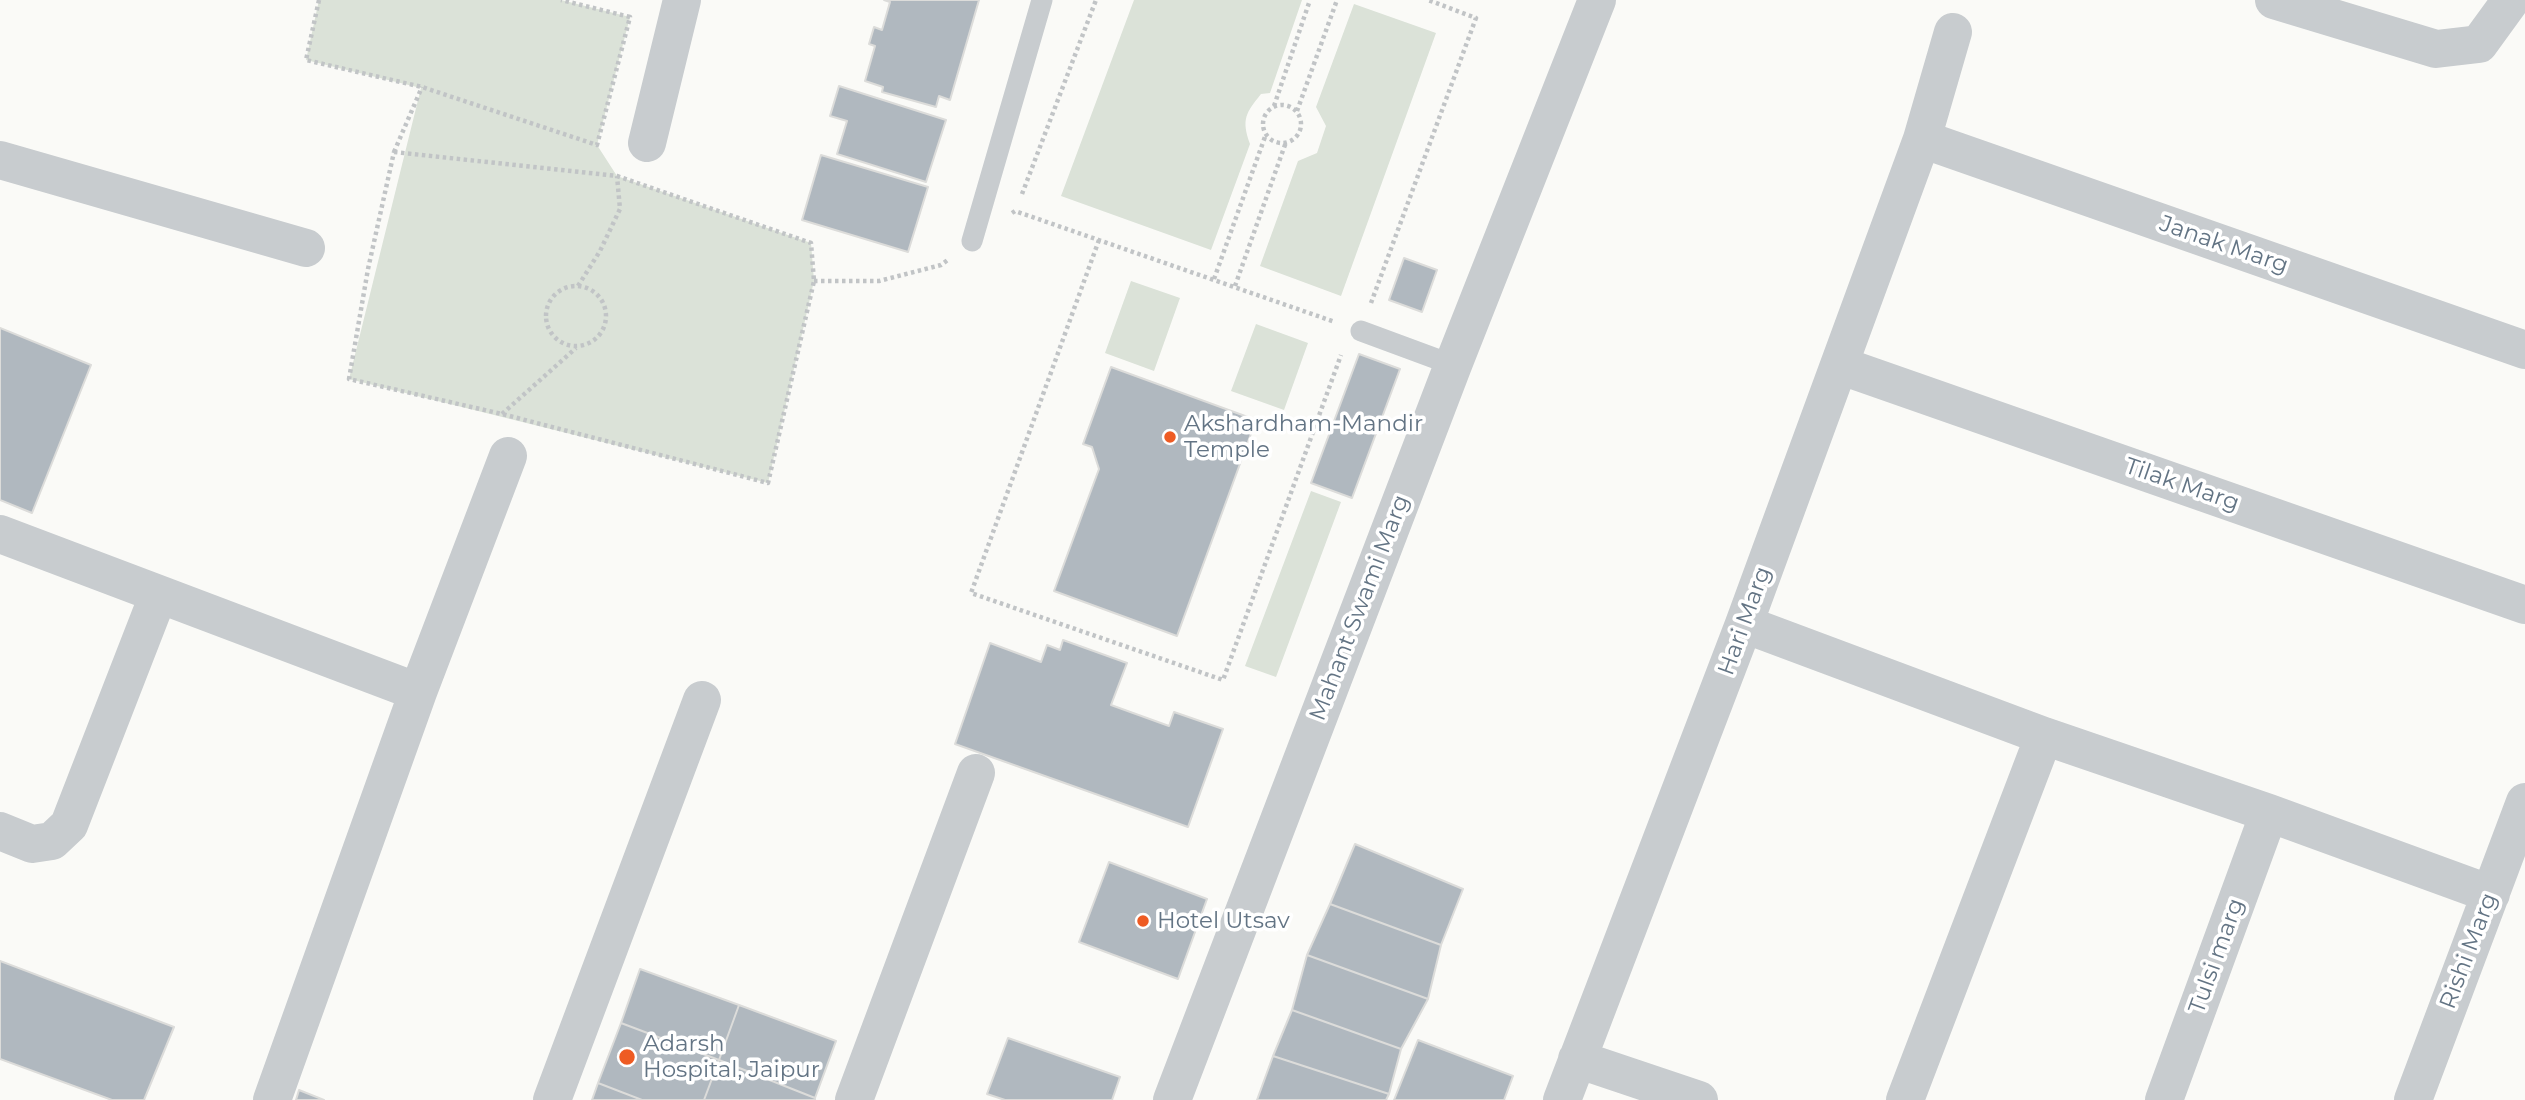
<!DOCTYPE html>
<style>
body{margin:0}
canvas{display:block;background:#fafaf7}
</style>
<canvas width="2525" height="1100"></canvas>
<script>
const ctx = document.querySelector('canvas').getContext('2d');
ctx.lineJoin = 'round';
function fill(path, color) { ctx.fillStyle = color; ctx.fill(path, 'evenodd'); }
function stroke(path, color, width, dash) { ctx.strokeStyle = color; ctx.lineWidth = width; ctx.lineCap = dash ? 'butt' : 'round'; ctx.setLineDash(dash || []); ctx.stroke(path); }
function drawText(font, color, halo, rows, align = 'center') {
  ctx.font = font + ' Montserrat,sans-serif'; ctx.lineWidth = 7; ctx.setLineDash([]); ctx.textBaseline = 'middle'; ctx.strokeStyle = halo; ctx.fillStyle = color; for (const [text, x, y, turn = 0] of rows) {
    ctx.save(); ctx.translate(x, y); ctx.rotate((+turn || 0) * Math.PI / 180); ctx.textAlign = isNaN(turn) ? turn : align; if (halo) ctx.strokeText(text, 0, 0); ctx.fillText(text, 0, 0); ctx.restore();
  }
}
fill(new Path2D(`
 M319,0H561L630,17L597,145L617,176L811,243L814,281L768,483L349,379L421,88L306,60Z
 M1134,0H1302L1270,93L1261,94C1246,113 1241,119 1250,144L1211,250L1061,196Z
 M1354,4L1436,33L1341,296L1260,266L1298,161L1317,153L1326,126L1316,107Z
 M1131,281L1180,298L1154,371L1105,353Z
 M1256,324L1308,343L1284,410L1231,391Z
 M1311,491L1341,502L1276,677L1245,666Z`), '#dbe2d8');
const building = new Path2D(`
 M884,0H979L950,100L939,96L936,107L882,92L883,87L865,81L875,46L869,44L874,27L882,30L890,2Z
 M839,86L946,120L926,182L837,154L847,121L830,116Z
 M821,155L928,187L908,252L802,220Z
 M1404,258L1437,270L1422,312L1389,300Z
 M0,328L91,365L32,513L0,500Z
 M1359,354L1400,369L1352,498L1311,483Z
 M1111,367L1256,420L1177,636L1054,591L1099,469L1092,447L1083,444Z
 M1063,640L1127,663L1111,705L1169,726L1174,712L1223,729L1188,827L955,744L990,643L1041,662L1047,645L1060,650Z
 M1355,844L1463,889L1441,945L1330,904Z
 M1109,862L1207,899L1178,979L1079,942Z
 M1330,904L1441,945L1428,999L1307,955Z
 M1307,955L1428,999L1401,1049L1292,1010Z
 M0,961L174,1027L144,1100H112L0,1059Z
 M640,969L739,1005L719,1060L621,1023Z
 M739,1005L836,1041L815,1098L719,1060Z
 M1292,1010L1401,1049L1389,1094L1273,1056Z
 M621,1023L719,1060L704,1100H642L598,1083Z
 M1008,1038L1120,1077L1112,1100H1005L987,1094Z
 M1418,1040L1513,1076L1504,1100H1394Z
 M1273,1056L1389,1094L1386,1100H1257Z
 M719,1060L815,1098V1100H704Z
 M598,1083L642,1100H592Z
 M299,1090L324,1100H296Z`);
fill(building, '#b0b8bf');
stroke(building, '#dcdcda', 2);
stroke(new Path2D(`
 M319,0L306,60L422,87L597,145L630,17L561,0
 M1263 124a19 19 0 1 1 38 0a19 19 0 1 1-38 0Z
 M1274,106L1310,0
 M1297,111L1337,0
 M394,152L617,176L811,243L814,281L768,483L502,414L349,379L368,269Z
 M394,152L422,87
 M1022,194L1096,0
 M1012,213L1015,211L1335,322
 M1099,240L971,593L1223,680L1341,355
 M1214,279L1266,134
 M814,281H879L941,265L949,259
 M546 316a30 30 0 1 1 60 0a30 30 0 1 1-60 0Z
 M578,286L600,251L620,209L617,176
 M1235,286L1286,142
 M1371,303L1476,18L1428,0
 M502,414L576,348`), '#c1c4c6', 4.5, [3.5, 3.5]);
stroke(new Path2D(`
 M972,241L1042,0
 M1361,331L1453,365`), '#c8cccf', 21);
stroke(new Path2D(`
 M2274,0L2436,49L2479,44L2511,0
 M1922,139L2525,350
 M647,143L682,0
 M0,160L306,248
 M1839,365L2525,605
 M0,534L418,692
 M1744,624L2044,736L2269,813L2491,894
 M0,831L32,844L52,841L69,825L158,596
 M1577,1059L1699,1100
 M272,1100L418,692L508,456
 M552,1100L702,700
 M854,1100L976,773
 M1562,1100L1744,624L1922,139L1953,32
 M1905,1100L2044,736
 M2164,1100L2269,813
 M2413,1100L2525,802`), '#c8cccf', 38);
stroke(new Path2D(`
 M1172,1100L1453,365L1597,0`), '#c8cccf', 38);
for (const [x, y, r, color] of [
 [1170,437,7,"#ee5b23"],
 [1143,921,7,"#ee5b23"],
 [627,1057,9,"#ee5b23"]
]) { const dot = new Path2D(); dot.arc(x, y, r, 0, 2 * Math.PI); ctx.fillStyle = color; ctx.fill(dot); stroke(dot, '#fff', 2.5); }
drawText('23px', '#637484', '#fff', [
 ["Janak Marg",2224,245,19],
 ["Tilak Marg",2182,485,19],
 ["Mahant Swami Marg",1360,608,-69],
 ["Hari Marg",1745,621,-70],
 ["Rishi Marg",2469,951,-69],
 ["Tulsi marg",2217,956,-70]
]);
drawText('23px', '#637484', '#fff', [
 ["Akshardham-Mandir",1184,424],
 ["Temple",1184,450],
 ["Hotel Utsav",1157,921],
 ["Adarsh",643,1044],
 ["Hospital, Jaipur",643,1070]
], 'left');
</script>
